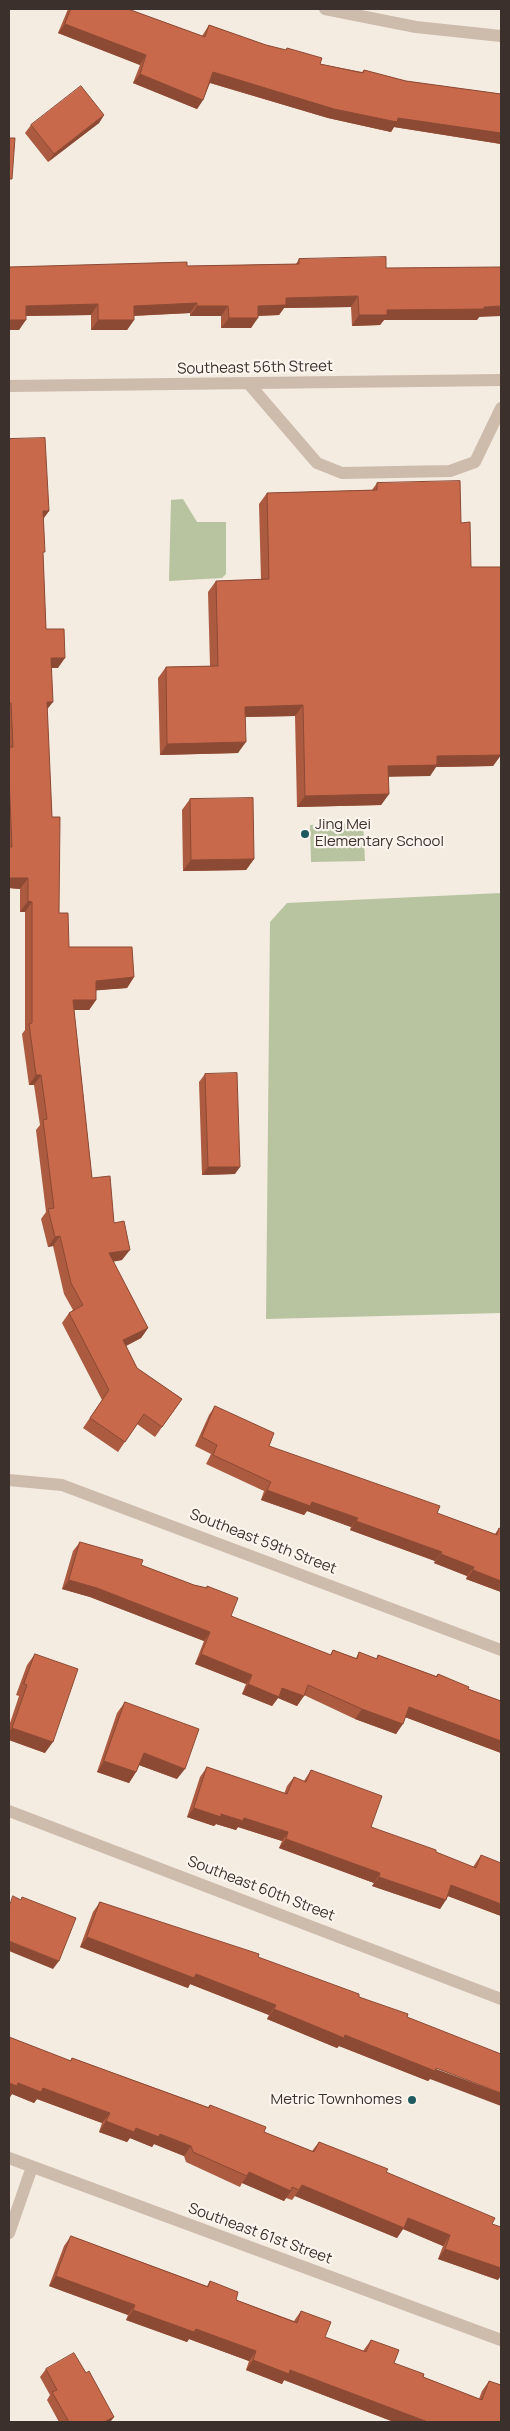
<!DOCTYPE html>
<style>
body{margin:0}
#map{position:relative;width:510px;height:2431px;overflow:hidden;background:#f4ebe1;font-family:Manrope,sans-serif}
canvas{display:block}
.frame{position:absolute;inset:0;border:10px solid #3b302b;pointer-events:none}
</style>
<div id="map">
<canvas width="510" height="2431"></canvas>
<div class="frame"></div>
</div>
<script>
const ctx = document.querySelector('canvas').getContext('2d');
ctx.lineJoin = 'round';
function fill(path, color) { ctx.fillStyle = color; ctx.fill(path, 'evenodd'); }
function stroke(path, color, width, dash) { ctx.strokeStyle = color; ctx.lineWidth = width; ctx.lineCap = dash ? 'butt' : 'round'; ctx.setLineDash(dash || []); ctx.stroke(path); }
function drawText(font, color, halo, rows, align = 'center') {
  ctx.font = font + ' Manrope,sans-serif'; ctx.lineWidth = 4.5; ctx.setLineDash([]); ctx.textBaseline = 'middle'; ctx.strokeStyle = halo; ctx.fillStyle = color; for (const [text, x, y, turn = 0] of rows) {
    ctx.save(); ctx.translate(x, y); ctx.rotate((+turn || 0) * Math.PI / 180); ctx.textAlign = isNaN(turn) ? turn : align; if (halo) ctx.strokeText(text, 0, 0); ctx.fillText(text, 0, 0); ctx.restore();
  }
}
fill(new Path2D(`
 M183,499L197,522H226V574L222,578L169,581L171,500Z
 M363,823L365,861L311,862L310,825Z
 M501,893V1313L266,1319L270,922L287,903Z`), '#b8c4a0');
stroke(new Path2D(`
 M325,9L416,27L501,36
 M249,384L317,463L342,473L450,471L475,462L501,408
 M9,386L501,380
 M9,1480L62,1485L501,1650
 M9,1811L501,1999
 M9,2158L501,2340
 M9,2233L32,2167`), '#cdbbac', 12);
fill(new Path2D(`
 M68,9H128L202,36L209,25L266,45L286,50L287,48L320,64L362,72L364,70L406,81L501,94V144L394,127L391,132L328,118L210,83L203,100L197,109L133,83L140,65L58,33Z
 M104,115L99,123L48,162L25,133L31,125Z
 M299,259L386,268L479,317L477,320H384L380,325L352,326L351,307L284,308L279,315L258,316L251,328H221V316H190V313L134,316V320L127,330H91V315L26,316L19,330H9V267L187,266L296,264Z
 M9,439L49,511L44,518L43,554L46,629L58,668H52L47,709L52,817L59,913L69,947L134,977L127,988L96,990V1000L89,1010H74L92,1178L114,1223L122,1260L113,1261L148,1328L141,1338L126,1346L137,1368L182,1399L155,1437L137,1424L118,1452L83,1428L102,1400L62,1323L69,1313L73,1310L64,1294L53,1246L48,1247L41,1219L46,1212L36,1130L40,1125L34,1085H29L22,1034L25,1030V912H20V889L9,888Z
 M377,483L461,523L471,567H501V744L500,745L501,755L493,766L436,767L430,776H388L389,794L381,805L297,807L295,716L245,717L238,753L160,755L158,678L166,667L210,666L208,592L216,581L261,580L259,504L267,493L372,490Z
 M190,799L254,859L246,870L183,871L182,810Z
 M205,1074L235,1174L202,1175L199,1082Z
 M215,1406L269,1446L437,1513L495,1534L499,1528L501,1592L466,1579L467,1576L434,1563L435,1561L350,1530L351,1527L307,1511L304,1515L261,1500L264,1491L206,1464L211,1454L195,1446L209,1415Z
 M80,1542L194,1585L206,1588L207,1586L231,1616L330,1655L333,1650L356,1658L359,1652L376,1659L378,1655L436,1676L438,1674L468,1689L501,1701V1753L405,1717L396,1734L355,1719L304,1695L297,1706L278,1698L272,1706L242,1694L246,1684L195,1664L204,1641L90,1597L62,1589L73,1551Z
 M35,1654L45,1753L9,1740V1726L19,1696L16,1695L27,1665Z
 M125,1702L177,1779L139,1765L136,1772L129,1783L97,1772L117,1713Z
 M207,1767L284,1794L287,1786L294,1777L304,1781L311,1770L371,1827L473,1867L481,1855L501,1916L448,1896L440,1909L372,1886L374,1883L279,1848L282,1841L238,1827L236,1830L216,1824L214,1826L187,1817L200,1777Z
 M100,1902L258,1957L359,1997L407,2017L430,2079L428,2081L339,2046L337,2048L267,2019L269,2015L190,1984L188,1988L80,1947L93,1912Z
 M9,2037L70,2061L72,2058L208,2107L210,2105L264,2132L312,2151L319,2142L386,2172L492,2224L498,2280L438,2259L443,2246L403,2229L397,2238L295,2196L292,2200L286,2198L284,2201L242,2183L240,2187L186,2162L184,2156L154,2144L152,2147L130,2138L127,2142L99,2132L102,2123L37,2099L34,2103L12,2094L10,2097Z
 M71,2236L207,2286L210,2281L236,2300L294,2321L301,2311L325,2337L363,2351L371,2340L394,2363L423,2377L479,2399L482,2391L489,2381L501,2422H394L284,2380L282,2384L246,2370L249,2361L189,2339L187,2342L126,2320L128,2315L49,2286L64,2246Z
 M46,2369L86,2373L114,2417L110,2422H59L47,2400L50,2395L40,2377Z`), '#ac5a40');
fill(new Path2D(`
 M65,24L146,55L140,65L58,33Z
 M213,72L398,118L501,133V144L394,127L391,132L328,118L207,82Z
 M140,74L203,100L197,109L133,83Z
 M104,115L99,123L48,162L54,154Z
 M358,296L351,307L284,308L279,315L251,316L258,306L286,298Z
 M197,303L190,313L127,316L134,306Z
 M98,304L91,315L19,316L26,306Z
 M197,306H228L221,316H190Z
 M501,306V316L479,317L477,320H384L380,325L352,326L359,315L387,310Z
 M229,318H258L251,328H221Z
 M9,320H26L19,330H9Z
 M98,320H134L127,330H91Z
 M43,511H49L41,521Z
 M51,658H65L58,668H44Z
 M47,702H53L45,712Z
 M303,705L295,716L238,717L245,707Z
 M246,742L238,753L160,755L167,744Z
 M501,755L493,766L436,767L430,776L381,777L388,766L437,756Z
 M389,794L381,805L297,807L305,796Z
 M254,859L246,870L183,871L191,860Z
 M9,878H28L20,889L9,888Z
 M28,901L32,902L25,912H20Z
 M134,977L127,988L89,991L96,981Z
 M73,1000H96L89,1010H65Z
 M36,1075H41L34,1085H29Z
 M208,1167H240L235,1174L202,1175Z
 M60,1236L53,1246L48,1247L55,1237Z
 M130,1250L122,1260L102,1264L109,1253Z
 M148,1328L141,1338L116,1351L123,1340Z
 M267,1490L312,1502L358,1518L351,1527L307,1511L304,1515L261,1500Z
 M356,1521L442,1552L435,1561L350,1530Z
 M441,1554L474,1567L467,1576L434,1563Z
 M473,1570L501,1581V1592L466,1579Z
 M69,1580L97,1588L210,1632L204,1641L90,1597L62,1589Z
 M201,1654L252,1675L246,1684L195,1664Z
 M248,1684L282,1688L304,1696L297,1706L278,1698L272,1706L242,1694Z
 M409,1707L501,1741V1753L402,1716Z
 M362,1709L403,1724L396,1734L355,1719Z
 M12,1728L53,1742L45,1753L9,1740V1732Z
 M144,1753L185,1769L177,1779L136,1764Z
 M104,1761L136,1772L129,1783L97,1772Z
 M194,1808L221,1814L244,1818L288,1832L282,1841L238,1827L236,1830L216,1824L214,1826L187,1817Z
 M286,1839L380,1873L374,1883L279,1848Z
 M379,1877L446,1900L440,1909L372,1886Z
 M451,1885L501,1904V1916L445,1895Z
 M87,1937L196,1974L276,2005L269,2015L190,1984L188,1988L80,1947Z
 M9,1941L59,1961L53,1969L9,1951Z
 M274,2009L501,2093V2106L430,2079L428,2081L339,2046L337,2048L267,2019Z
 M9,2083H18L43,2088L110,2113L102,2123L37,2099L34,2103L12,2094L10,2097L9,2096Z
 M106,2121L160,2134L191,2146L184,2156L154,2144L152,2147L130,2138L127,2142L99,2132Z
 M249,2172L291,2191L284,2201L242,2183L247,2176Z
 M302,2185L408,2218L450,2235L443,2246L403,2229L397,2238L295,2196Z
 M445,2249L501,2268V2276L498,2280L438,2259Z
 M56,2276L135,2305L128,2315L49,2286Z
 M133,2310L196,2329L256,2351L249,2361L189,2339L187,2342L126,2320Z
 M253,2360L290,2370L428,2422H394L284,2380L282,2384L246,2370Z
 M114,2417L110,2422H104Z`), '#8c4a34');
const building = new Path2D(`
 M71,9H128L205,37L209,25L266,45L286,50L287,48L322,58L320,64L363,73L364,70L406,81L501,94V133L398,118L397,122L334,109L213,72L203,100L140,74L146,55L65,24Z
 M81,86L104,115L54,154L31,125Z
 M9,138H15L12,179H9Z
 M386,257V268L501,267V306L484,307V309L387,310V315H359L358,296L286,298V305L258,306V318H229L228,306H197V303L134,306V320H98V304L26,306V320H9V267L187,262V266L299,264V259Z
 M45,438L49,511H43L45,552H43L46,629H64L65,658H51L53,702H47L52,817H60L59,913H68L69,947H132L134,977L96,981V1000H73L92,1178L110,1176L114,1223L124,1221L130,1250L109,1253L148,1328L123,1340L137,1368L182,1399L162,1427L144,1414L125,1442L90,1418L109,1390L69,1313L83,1305L71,1283L60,1236L55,1237L48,1209L54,1208L43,1120L47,1119L41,1075H36L29,1024L32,1023V902L28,901V878H9V847H12L9,777V747H13L11,703H9V439Z
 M460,481L461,523L470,522L471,567H501V755L437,756V765L388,766L389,794L305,796L303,705L245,707L246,742L167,744L166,667L218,666L216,581L269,579L267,493L377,490V483Z
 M253,798L254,859L191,860L190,799Z
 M237,1073L240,1167H208L205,1074Z
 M215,1406L274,1433L269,1446L440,1506L437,1513L497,1535L499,1528L501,1529V1581L473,1570L474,1567L441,1554L442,1552L356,1521L358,1518L312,1502L310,1506L267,1490L271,1482L213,1455L217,1445L202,1437Z
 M80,1542L143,1560L141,1565L194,1585L207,1588V1586L238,1598L231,1616L331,1655L333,1650L357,1659L359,1652L377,1659L378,1655L437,1677L438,1674L469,1687L468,1689L501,1701V1741L409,1707L403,1724L362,1709L308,1685L304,1696L282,1688L279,1697L248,1684L252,1675L201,1654L210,1632L97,1588L69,1580Z
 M35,1654L78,1669L53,1742L12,1728L27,1685L24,1684Z
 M125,1702L199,1729L185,1769L144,1753L136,1772L104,1761Z
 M207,1767L287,1794L294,1777L306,1782L311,1770L382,1796L371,1827L436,1850V1852L476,1868L481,1855L501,1863V1904L451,1885L446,1900L379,1877L380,1873L286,1839L288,1832L244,1818L243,1821L221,1814V1817L194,1808Z
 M13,1896L21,1900L22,1897L76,1918L59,1961L9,1941V1908Z
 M100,1902L259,1954L258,1957L359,1994V1997L408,2014L407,2017L501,2054V2093L436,2068L435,2071L345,2035L344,2038L274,2009L276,2005L196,1974L194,1978L87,1937Z
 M9,2037L71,2061L72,2058L209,2108L210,2105L266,2127L264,2132L314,2152L319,2142L388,2169L386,2172L495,2218L492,2224L501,2227V2268L445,2249L450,2235L408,2218L404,2228L302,2185L299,2190L292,2187L291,2191L249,2172L247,2176L193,2152L191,2146L160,2134L159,2137L136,2128L134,2132L106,2121L110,2113L43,2088L41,2092L18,2083L17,2086L9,2083Z
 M71,2236L208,2287L210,2281L238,2292L236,2300L297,2323L301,2311L331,2322L325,2337L366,2352L371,2340L399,2350L394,2363L424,2374L423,2377L482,2400L489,2381L501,2385V2422H428L290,2370L289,2374L253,2360L256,2351L196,2329L194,2332L133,2310L135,2305L56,2276Z
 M74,2353L86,2373L89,2371L114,2417L104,2422H69L52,2392L57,2390L46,2369Z`);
fill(building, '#c8694b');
stroke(building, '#8c4a34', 1);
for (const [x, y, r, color] of [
 [305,834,5,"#1f5a5e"],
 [412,2100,5,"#1f5a5e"]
]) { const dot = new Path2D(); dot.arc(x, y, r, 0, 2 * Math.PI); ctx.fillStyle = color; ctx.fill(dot); stroke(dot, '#fbf5ee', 2); }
drawText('15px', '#3b302b', '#fbf5ee', [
 ["Southeast 56th Street",255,368,-1],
 ["Southeast 59th Street",263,1542,21],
 ["Southeast 60th Street",261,1889,21],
 ["Southeast 61st Street",260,2234,20]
]);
drawText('15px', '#3b302b', '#fbf5ee', [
 ["Jing Mei",315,825],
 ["Elementary School",315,842],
 ["Metric Townhomes",402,2100,"right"]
], 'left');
</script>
